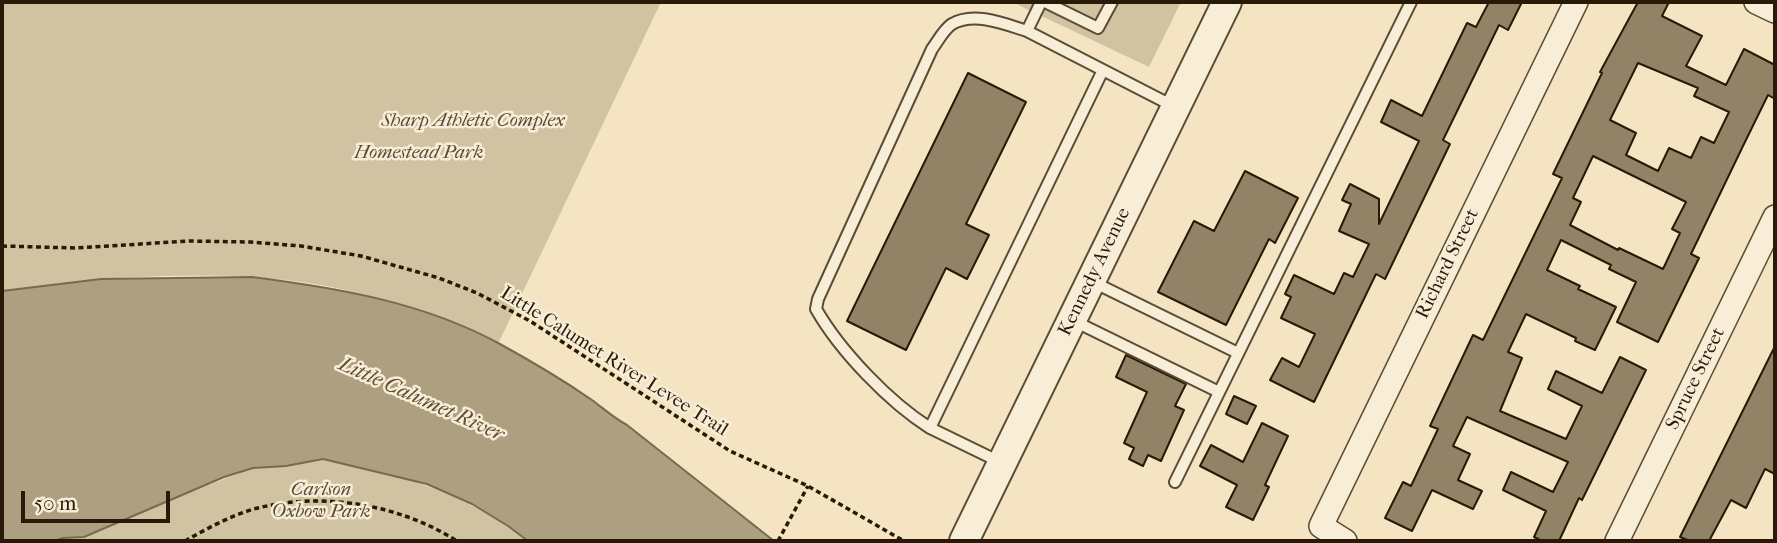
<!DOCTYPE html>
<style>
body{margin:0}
#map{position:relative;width:1777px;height:543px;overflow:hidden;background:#f4e4c1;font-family:"IM FELL French Canon",serif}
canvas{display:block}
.frame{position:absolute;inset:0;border:4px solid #271a06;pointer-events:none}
.scale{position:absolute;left:21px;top:491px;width:149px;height:32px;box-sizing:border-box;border:4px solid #271a06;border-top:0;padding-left:9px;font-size:21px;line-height:24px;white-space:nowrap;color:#271a06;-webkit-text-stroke:5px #f8edd7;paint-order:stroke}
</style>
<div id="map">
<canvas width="1777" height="543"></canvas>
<div class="frame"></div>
<div class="scale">50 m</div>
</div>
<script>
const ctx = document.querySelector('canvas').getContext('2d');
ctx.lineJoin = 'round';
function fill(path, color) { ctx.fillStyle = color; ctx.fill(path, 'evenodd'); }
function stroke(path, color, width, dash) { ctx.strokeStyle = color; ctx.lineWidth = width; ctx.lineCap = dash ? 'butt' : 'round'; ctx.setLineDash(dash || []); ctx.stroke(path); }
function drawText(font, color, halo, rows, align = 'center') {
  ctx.font = font + ' "IM FELL French Canon",serif'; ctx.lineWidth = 5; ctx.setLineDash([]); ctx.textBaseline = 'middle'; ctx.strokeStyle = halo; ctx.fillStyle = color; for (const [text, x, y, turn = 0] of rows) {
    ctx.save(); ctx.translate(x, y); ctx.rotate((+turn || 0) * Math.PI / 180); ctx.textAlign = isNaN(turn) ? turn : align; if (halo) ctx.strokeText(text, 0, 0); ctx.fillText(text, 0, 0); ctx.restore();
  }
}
fill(new Path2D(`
 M2,2H661L498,344C422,306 338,282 252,277C206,274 149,276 103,279C69,281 35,288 2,291Z
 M1012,2H1181L1149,67Z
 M323,459C397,471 468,495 528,541H54L62,538L84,537L101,531L157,505L253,468L286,466Z`), '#d1c2a1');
const water = new Path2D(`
 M252,277C338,288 423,302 500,344C531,361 563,380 592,400C604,409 614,418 627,425L774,541H528L508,526L472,504L427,484L323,459L286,466L253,468L224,477L84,537L63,538L54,541H2V291L101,279Z`);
fill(water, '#ae9f81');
stroke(water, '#786a50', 2);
const building = new Path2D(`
 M1489,2H1522L1508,30L1499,25L1443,140L1450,144L1385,279L1376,274L1314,402L1270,380L1282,358L1299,367L1315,334L1281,318L1291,297L1285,294L1294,275L1334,294L1344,273L1353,277L1369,244L1339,231L1351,204L1342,200L1350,184L1379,199V224L1419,141L1381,122L1391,100L1422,116L1467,23L1476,27Z
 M1638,2H1669L1662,16L1702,36L1686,66L1726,85L1744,49L1775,65V99L1768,95L1743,146L1691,254L1699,258L1658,342L1617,322L1636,282L1609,269L1611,265L1561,240L1547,270L1580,286L1578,289L1616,307L1595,350L1575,341L1576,338L1526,314L1508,352L1522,358L1500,411L1566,439L1582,406L1548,389L1556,371L1602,393L1620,357L1646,370L1582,500L1579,498L1559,541H1542L1534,537L1546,511L1503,490L1511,472L1553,492L1568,462L1467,417L1453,446L1470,454L1458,480L1482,491L1473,509L1432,490L1412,531L1385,518L1403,482L1411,486L1438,429L1430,426L1473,335L1483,340L1562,178L1553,174L1602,73L1600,72ZM1638,63L1698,88L1694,96L1729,112L1714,143L1701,137L1691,158L1669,148L1658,171L1626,155L1636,133L1610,120ZM1593,156L1686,202L1672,229L1680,233L1663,269L1619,248L1618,250L1570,225L1581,202L1573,198Z
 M968,73L1026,102L966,224L989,235L967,279L946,268L906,350L847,321Z
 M1245,171L1298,198L1275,243L1269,239L1226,325L1158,292L1194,221L1214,231Z
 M1775,346V474L1765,469L1746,508L1731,500L1709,541H1690L1680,537Z
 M1126,355L1186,384L1175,406L1184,410L1161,461L1148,455L1143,466L1129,459L1134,448L1124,443L1147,392L1116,377Z
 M1234,396L1256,406L1247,424L1226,414Z
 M1262,423L1288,436L1265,485L1269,487L1253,520L1226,507L1237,485L1200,466L1211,445L1243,462Z`);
fill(building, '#928367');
stroke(building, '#271a06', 2);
const service = new Path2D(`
 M1041,2L1027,31L1173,106
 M1045,2L1098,28L1112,2
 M1093,282L1238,353
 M1074,321L1219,392
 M930,428C889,402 840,351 816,309L818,299L932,49C938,41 944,29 952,24C974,11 1005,24 1027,31
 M1002,463L930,428L1103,70
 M1175,482L1411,2`);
const minor = new Path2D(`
 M1756,2L1775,11
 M1345,541L1321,526L1576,2
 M1617,541L1775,217`);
const tertiary = new Path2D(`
 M964,541L1227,2`);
stroke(service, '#5a4c35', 14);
stroke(minor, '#5a4c35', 26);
stroke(tertiary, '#5a4c35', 32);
stroke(new Path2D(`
 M2,246L76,248L189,241L250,242L301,246L361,256L439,278L477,293L530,321L730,451L808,486L904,541
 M185,541C206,529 230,516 254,509C321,491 399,504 457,541
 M778,541L808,486`), '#271a06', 3.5, [5, 3.5]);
stroke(service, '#f8edd7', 10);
stroke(minor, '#f8edd7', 23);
stroke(tertiary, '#f8edd7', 28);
drawText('italic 19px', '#5a4c34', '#f8edd7', [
 ["Sharp Athletic Complex",473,121],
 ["Homestead Park",419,153],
 ["Carlson",321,490],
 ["Oxbow Park",321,512]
]);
drawText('19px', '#271a06', '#f8edd7', [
 ["Richard Street",1448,264,-64],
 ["Kennedy Avenue",1095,272,-64],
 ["Little Calumet River Levee Trail",614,362,32],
 ["Spruce Street",1696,379,-64]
]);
drawText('italic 21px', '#5d4f37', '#f8edd7', [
 ["Little Calumet River",421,400,24]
]);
</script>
